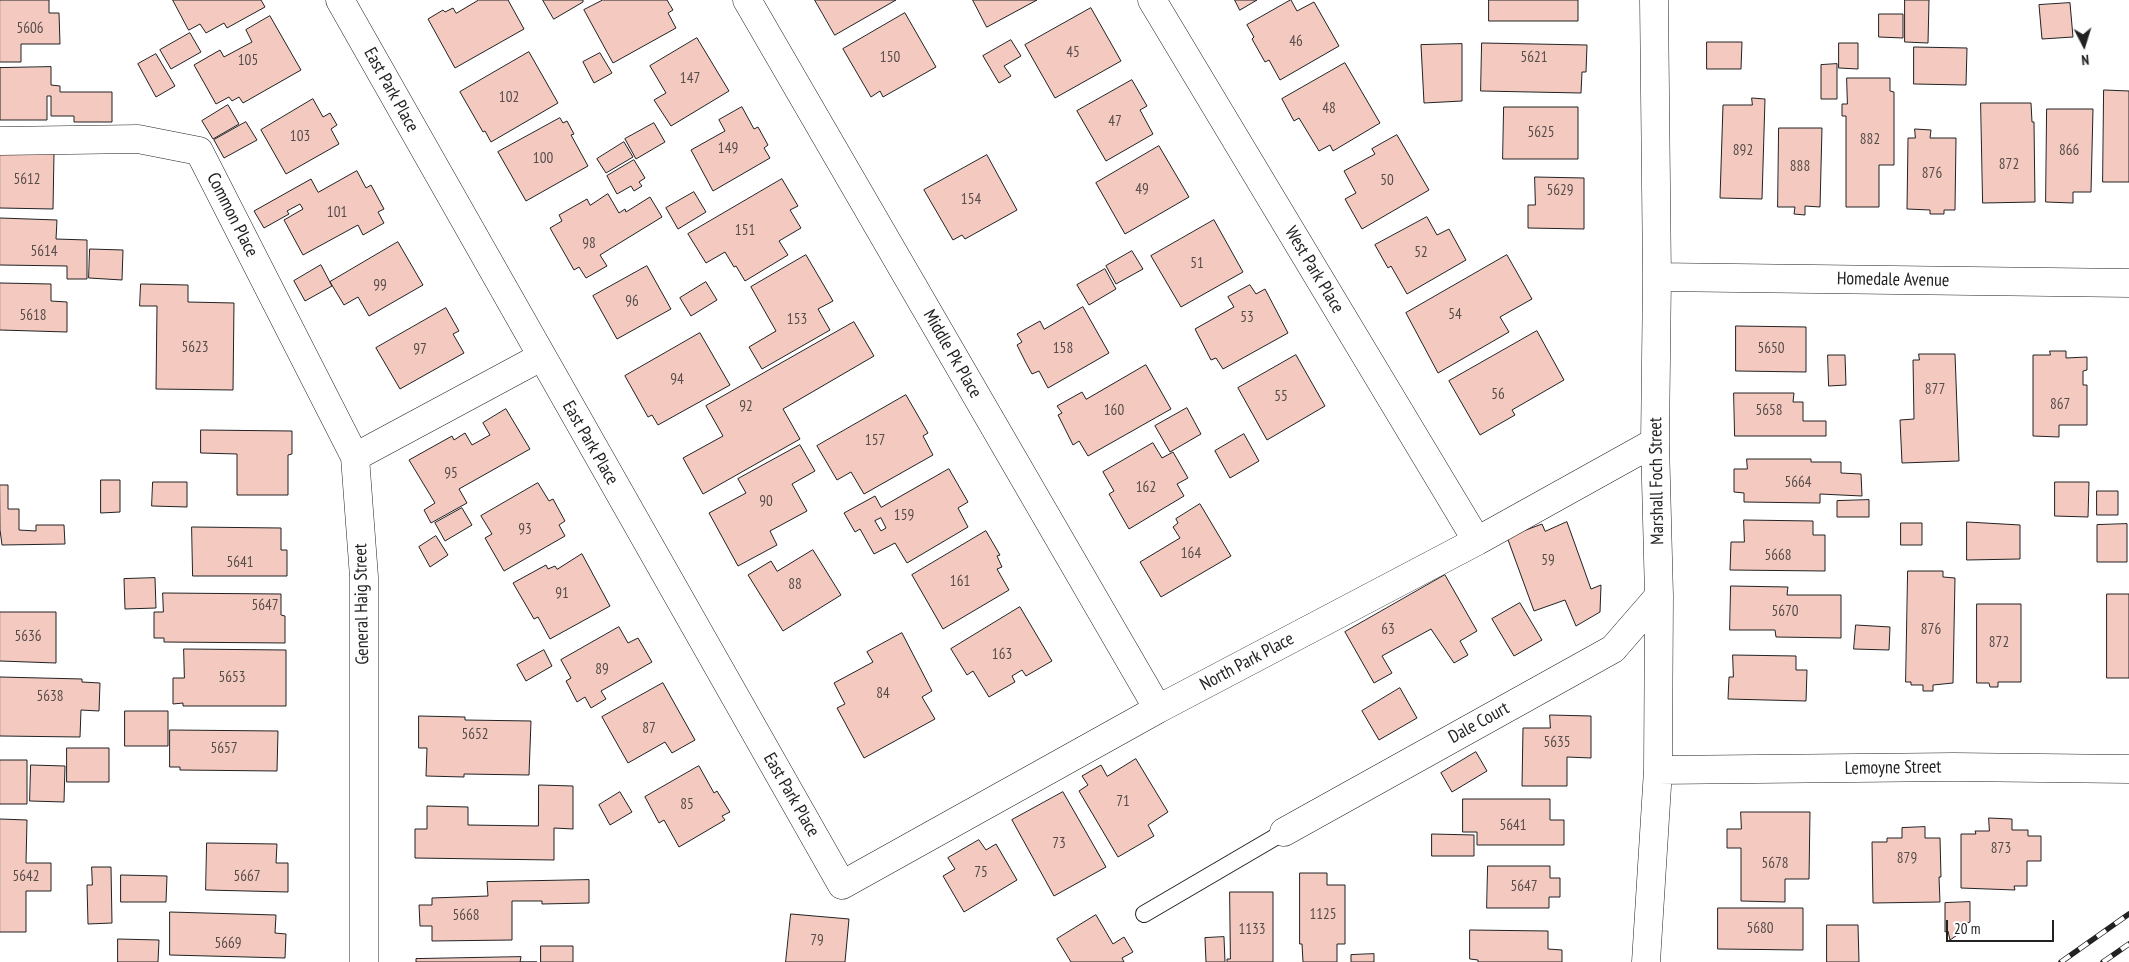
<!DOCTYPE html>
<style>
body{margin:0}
#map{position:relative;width:2129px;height:962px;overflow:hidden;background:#fff;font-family:"PT Sans Narrow",sans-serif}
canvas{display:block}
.north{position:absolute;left:2059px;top:20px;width:50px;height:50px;-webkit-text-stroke:4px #fff;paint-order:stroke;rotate:175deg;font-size:14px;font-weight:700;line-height:20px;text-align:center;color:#222}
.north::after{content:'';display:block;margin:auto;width:18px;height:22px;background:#222;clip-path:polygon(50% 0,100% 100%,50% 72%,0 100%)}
.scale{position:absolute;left:1946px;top:920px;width:108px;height:22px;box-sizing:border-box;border:2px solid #222;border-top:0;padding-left:6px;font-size:15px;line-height:18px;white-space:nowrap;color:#222;-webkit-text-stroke:4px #fff;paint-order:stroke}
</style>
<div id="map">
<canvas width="2129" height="962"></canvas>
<div class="north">N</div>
<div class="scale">20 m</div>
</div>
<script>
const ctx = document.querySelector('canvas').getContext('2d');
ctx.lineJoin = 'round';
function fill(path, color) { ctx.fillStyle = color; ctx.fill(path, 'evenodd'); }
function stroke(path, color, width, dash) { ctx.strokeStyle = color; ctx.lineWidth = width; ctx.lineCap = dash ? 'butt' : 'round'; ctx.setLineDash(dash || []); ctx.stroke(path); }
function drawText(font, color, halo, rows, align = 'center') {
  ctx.font = font + ' "PT Sans Narrow",sans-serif'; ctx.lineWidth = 4; ctx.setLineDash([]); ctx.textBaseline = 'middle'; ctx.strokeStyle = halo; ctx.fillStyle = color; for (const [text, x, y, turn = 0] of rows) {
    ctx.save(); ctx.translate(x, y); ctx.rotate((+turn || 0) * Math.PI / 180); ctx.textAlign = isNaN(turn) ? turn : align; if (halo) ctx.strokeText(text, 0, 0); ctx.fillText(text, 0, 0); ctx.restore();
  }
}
const building = new Path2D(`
 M0,0H49V13H59L60,44H21V62H0Z
 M173,0H261L265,7L227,28L224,23L206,33L200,24L189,30Z
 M479,0H508L524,29L455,68L428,19L443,10L445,12L453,8L456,13Z
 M543,0H583V2L554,19Z
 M603,0H667L673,10L668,13L676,28L613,63L584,10Z
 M815,0H896L835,35Z
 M973,0H1037L987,27Z
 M1235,0H1257L1240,10Z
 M1291,0L1297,11L1314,2L1339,46L1280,80L1269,60L1265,62L1252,39L1254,37L1247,25Z
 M1489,0H1578V21H1489Z
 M1905,0H1929L1928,43L1905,42Z
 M2070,3L2073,37L2042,39L2039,5Z
 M1091,8L1121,61L1055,98L1025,45Z
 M905,13L936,67L883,97L880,91L871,97L843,49Z
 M1879,14H1903V38L1879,37Z
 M270,16L301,70L243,103L239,97L232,101L229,97L216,104L194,65L220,50L224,57L252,42L246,30Z
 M190,33L201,52L171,69L160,50Z
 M697,38L729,91L671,126L654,100L666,93L650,66Z
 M1011,40L1021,56L1004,66L1011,76L999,83L983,56Z
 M1707,42H1742L1741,69H1707Z
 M1482,43L1587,45L1586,72H1582L1581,93L1481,91Z
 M1839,43H1858V69L1839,68Z
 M1462,44V101L1424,103L1421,45Z
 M1914,47L1967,48L1966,85L1914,84Z
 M529,52L558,103L491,142L485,131L483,132L460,92Z
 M600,53L612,73L594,83L583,62Z
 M156,54L175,86L156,97L138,64Z
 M1345,63L1380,123L1333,151L1330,145L1319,151L1299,118L1294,121L1282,99Z
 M1837,64V99H1821V65Z
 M51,67V85L60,86V92H112V122H74V116H51V96H47V120H0V68Z
 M1847,78H1890V91L1894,92V165H1879V207H1846V116H1842V104H1847Z
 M1132,80L1147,106L1140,110L1153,134L1106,161L1077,111Z
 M2104,90L2129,91V182H2103Z
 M1752,98L1765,99L1762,199L1720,198L1723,105H1752Z
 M313,99L323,117L330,113L337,125L331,129L339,144L286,174L261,130Z
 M1981,103H2031L2032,122H2034L2035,202L1983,203Z
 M228,105L239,124L213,139L202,121Z
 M742,107L754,129L758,127L768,145L764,148L770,158L713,191L691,150L725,131L719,120Z
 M1504,107H1578V159H1503Z
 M2047,109H2093L2091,192H2073V203L2046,202Z
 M560,118L563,123L567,121L574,134L571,135L588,166L526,201L498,152Z
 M246,122L257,140L224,158L214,140Z
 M654,123L665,142L636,159L625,139Z
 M1779,128H1822L1820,207L1805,206V215L1794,214L1795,207H1778Z
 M1915,129L1931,130L1930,138H1956L1955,210H1944V214H1930V210L1907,209L1908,138H1915Z
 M1397,135L1429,190L1362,229L1345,199L1356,193L1344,171L1375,154L1372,149Z
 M624,142L633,157L606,173L597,159Z
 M1159,146L1189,197L1125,234L1096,183Z
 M0,152L54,153L53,209L0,208Z
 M987,155L1017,210L965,239L962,235L953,240L924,190Z
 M634,160L645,178L639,182L642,186L634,191L631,186L617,194L607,176Z
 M357,171L366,188L371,185L384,209L378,212L384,223L363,235L358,225L303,255L284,220L303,209L300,204L287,211L289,214L264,228L254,211L311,179L318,192Z
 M1535,177L1584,178V229L1528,228V205H1535Z
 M782,179L798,206L790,210L801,228L779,241L788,255L745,281L736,266L734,267L725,252L706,263L688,234Z
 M694,192L706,212L678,229L666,208Z
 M608,194L619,213L625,209L626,212L650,197L662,217L600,255L607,266L586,278L579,267L574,270L550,228L562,221L559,215L587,199L590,205Z
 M1427,217L1437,235L1449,229L1466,260L1407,294L1391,266L1388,268L1375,245Z
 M0,218L57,220L56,239L87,240V279H67V266L0,265Z
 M1214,220L1243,272L1181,307L1151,256Z
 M398,242L423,285L369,316L358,297L344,305L330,282Z
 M90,249L123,250L122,280L89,278Z
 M1132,251L1143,269L1116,284L1106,266Z
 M806,255L833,301L818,309L830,330L762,369L749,347L776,331L751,287Z
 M1507,255L1532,299L1500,317L1509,332L1438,373L1406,313Z
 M321,265L332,286L305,301L294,281Z
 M647,266L671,309L617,339L593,296Z
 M1105,269L1116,289L1089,305L1077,285Z
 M706,282L717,300L691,316L680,298Z
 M0,283L51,284V301L67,302V332L0,330Z
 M141,284L188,285V302L234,303L233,390L156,389L157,306H140Z
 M1250,285L1256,294L1265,289L1288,333L1223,369L1216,358L1211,360L1195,329L1234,307L1228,297Z
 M1083,307L1109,353L1048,388L1039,371L1032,374L1026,363L1017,345L1022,342L1017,334L1040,321L1044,329Z
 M446,308L459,331L453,334L464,353L400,389L376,348Z
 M854,322L874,356L783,409L800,439L703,494L683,458L723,436L706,406Z
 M1736,326L1806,327V372L1736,371Z
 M1537,331L1564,380L1512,410L1515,415L1480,435L1449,381Z
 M700,333L730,385L658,425L652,415L648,417L625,376Z
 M2050,351H2066V358L2087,357V370L2083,371V385H2087V425H2059V437L2033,436V355H2050Z
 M1919,354H1955L1959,461L1902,463L1900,420L1914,419L1913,360H1919Z
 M1296,355L1325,406L1267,440L1238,388Z
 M1828,355H1845L1846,385L1829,386Z
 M1146,365L1171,409L1088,456L1079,441L1073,445L1058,415L1062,413L1057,406L1082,392L1086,399Z
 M1734,393H1794L1793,402H1803V421H1826V436H1735Z
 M906,395L928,433L923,436L933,455L864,494L851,472L837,480L817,446Z
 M1187,408L1201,434L1170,452L1155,426Z
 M506,409L530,449L459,489L467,503L431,523L424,510L435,503L409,460L452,436L454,440L465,433L472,445L490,435L483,423Z
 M201,430L292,431V454L288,455V495H237V454L201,453Z
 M1244,434L1259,461L1230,478L1215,451Z
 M1153,443L1162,458L1173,452L1188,478L1177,484L1184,496L1129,529L1109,494L1114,491L1103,472Z
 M800,445L815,471L792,484L807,511L770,531L777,545L738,566L709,513L746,493L738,479Z
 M1747,459H1811V462H1841V473L1861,474L1862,496L1820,494V503L1744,502V493L1734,492V469H1747Z
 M949,469L968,502L958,508L968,527L907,563L895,543L874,554L860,529L855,532L844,513L875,496L881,507ZM881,518L886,528L881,531L875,521Z
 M101,480H120V512L101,513Z
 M153,482H187V507L152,506Z
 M2055,482H2089L2088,517L2055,516Z
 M538,483L549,501L553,499L565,521L559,525L565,536L504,571L485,538L492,534L481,516Z
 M0,485H8V509H19V530L36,531V525H64L65,544L2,545L0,530Z
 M2097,491H2118V515H2097Z
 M1869,500V517H1837V501Z
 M1200,504L1231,556L1161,597L1140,562L1180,538L1173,527L1178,523L1176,519Z
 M462,508L472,525L445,541L435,523Z
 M1744,520L1813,521V535H1825V571L1730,570L1731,542H1744Z
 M1567,522L1591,589L1601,585L1600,612L1576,626L1565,600L1534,611L1507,537L1542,524L1545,531Z
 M1967,522L2020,525V559L1967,560Z
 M1901,523H1922V545H1901Z
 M2127,524V562H2097V525Z
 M192,527L281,528V550H287V576H193Z
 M986,531L1000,555L997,556L1002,567L997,569L1009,590L943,629L912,575Z
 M436,536L448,555L430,567L419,547Z
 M813,550L841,595L783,631L748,575L771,561L777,571Z
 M582,554L610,606L550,639L538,617L534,619L513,583L546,565L548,569L555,566L557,569Z
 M1908,571H1943V577L1955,578L1953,683L1933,685V691H1923V685H1911V682H1906Z
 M1445,575L1477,631L1460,641L1468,655L1454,663L1431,629L1382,656L1392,673L1374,683L1345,632Z
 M155,578L156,608L125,609L124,579Z
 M1731,586L1788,587L1787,595H1841V638L1776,637L1775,630H1730Z
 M163,593L281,594V615L285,616V643L164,642V638H154V612H163Z
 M2107,594H2129V678H2107Z
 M1520,603L1542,640L1514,656L1492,619Z
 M1977,604H2021V682H1998V687H1990L1989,683H1977Z
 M1020,607L1052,661L1026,676L1022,670L1012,676L1015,682L989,697L973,671L967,675L951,649Z
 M0,612H56V663L0,661Z
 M1856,625L1890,627L1889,650L1854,649Z
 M619,627L628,643L638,638L652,662L601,691L606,699L591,708L585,697L577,702L566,681L571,678L561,660Z
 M902,633L932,691L922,697L935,719L864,758L837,708L845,704L834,683L873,662L867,652Z
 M184,649L286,650V706H183V703L173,704V678H184Z
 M544,650L552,666L526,681L517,665Z
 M1733,655L1796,656V670H1807L1806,701L1728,699L1729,677H1733Z
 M0,677L82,679V682L100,683L99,711L81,710L80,737L0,736Z
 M663,683L695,740L672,753L665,742L628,763L602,717Z
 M1400,688L1417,718L1379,740L1362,711Z
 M125,711H168V746H125Z
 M1550,715L1591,716V758L1567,757V786H1522L1523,728H1550Z
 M419,716L465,717V720L531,721L529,775L464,774V777L426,776L427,748H419Z
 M170,730L278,731L277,771L180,770V767H170Z
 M67,748H109V782H67Z
 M1476,752L1487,771L1452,792L1441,773Z
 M1136,759L1168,812L1148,825L1154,836L1118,857L1079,791L1088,785L1082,776L1101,765L1107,776Z
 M0,760H27V804H0Z
 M31,765L65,766L64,802L30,801Z
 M699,766L714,793L717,791L730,812L722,816L725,820L679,847L664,820L659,823L645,797Z
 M539,785L573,786V829L554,828V860L415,858V829H427V806L468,807V825L538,826Z
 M620,792L632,812L610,825L599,805Z
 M1063,792L1106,867L1054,896L1012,820Z
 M1463,799H1550V820H1564V845H1477V832H1463Z
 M1741,812H1810L1809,879H1785V902L1741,901V848H1727V829H1741Z
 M1989,818L2012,819V830H2028V836H2041V861H2027V886H2014L2015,890L1961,888V834H1976L1975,831H1989Z
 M0,819L27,820L26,863H51V891H26V932H0Z
 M1925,827V838H1940L1941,877H1939L1940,902L1873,903L1872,842H1887V838H1902V828Z
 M1432,834L1474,835V856H1432Z
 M979,840L986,850L996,844L1017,880L964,912L943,876L955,869L948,858Z
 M207,843L277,844L276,863H288V892L206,890Z
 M1488,866H1550V878H1560V897H1549V908H1487Z
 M92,867H111L112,923L88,924L87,885H92Z
 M1300,873H1327V885H1345V944H1337V962H1303L1302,944H1300Z
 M121,875L167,876L166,902H121Z
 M589,880V903L542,904V901H512V940L432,941V926H420L419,905H432V898L488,896L487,882Z
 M1230,892H1273V962H1227V959H1230Z
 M1970,902V922L1965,924L1966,929L1950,940L1948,931L1945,932V903Z
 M1718,908H1803V950L1718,949Z
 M170,912L276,915L275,933L286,934L285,958L170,955Z
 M791,914L849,919L845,962H786Z
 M1096,915L1113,944L1124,937L1133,952L1122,958L1124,962H1071L1057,939Z
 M1827,925H1858L1859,962H1827Z
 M1470,930L1548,931V949L1562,950V962H1478V960L1470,959Z
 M1224,937L1225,962H1206L1205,938Z
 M118,939L159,940L158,962H118Z
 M541,946H573V962H541Z
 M1374,954V962H1351V955Z
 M521,957L520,962H537H416V959Z`);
fill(building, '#f3c9c0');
stroke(building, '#222', 1);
const service = new Path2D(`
 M1144,914L1284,832`);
const minor = new Path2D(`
 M340,0L842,885L1158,709L1477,541L1655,442
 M747,0L1158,709
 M1152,0L1477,541
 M0,141L138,139L199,151L355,457L364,577V962
 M1657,277L2129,283
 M355,457L541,357
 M1658,770L1954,767L2129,769
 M1284,832L1613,649L1659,596
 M1646,962L1658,770L1659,596L1655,442L1657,277L1654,0`);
stroke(service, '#222', 18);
stroke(minor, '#222', 29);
stroke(service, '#fff', 16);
stroke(minor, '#fff', 28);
const rail = new Path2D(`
 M2061,962L2129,914
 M2103,962L2129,944`);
stroke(rail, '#222', 5.5);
stroke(rail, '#fff', 4, [11]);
drawText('15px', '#564c4a', null, [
 ["5606",30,29],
 ["46",1296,42],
 ["45",1073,53],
 ["150",890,58],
 ["5621",1534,58],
 ["105",248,61],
 ["147",690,79],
 ["102",509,98],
 ["48",1329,109],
 ["47",1115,122],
 ["5625",1541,133],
 ["103",300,137],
 ["882",1870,140],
 ["149",728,149],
 ["892",1743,151],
 ["866",2069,151],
 ["100",543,159],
 ["872",2009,165],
 ["888",1800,167],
 ["876",1932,174],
 ["5612",27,180],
 ["50",1387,181],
 ["49",1142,190],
 ["5629",1560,191],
 ["154",971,200],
 ["101",337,213],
 ["151",745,231],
 ["98",589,244],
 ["5614",44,252],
 ["52",1421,253],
 ["51",1197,264],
 ["99",380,286],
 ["96",632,302],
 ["54",1455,315],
 ["5618",33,316],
 ["53",1247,318],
 ["153",797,320],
 ["5623",195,348],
 ["158",1063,349],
 ["5650",1771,349],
 ["97",420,350],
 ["94",677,380],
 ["877",1935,390],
 ["56",1498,395],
 ["55",1281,397],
 ["867",2060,405],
 ["92",746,407],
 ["160",1114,411],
 ["5658",1769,411],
 ["157",875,441],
 ["95",451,474],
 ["5664",1798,483],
 ["162",1146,488],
 ["90",766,502],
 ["159",904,516],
 ["93",525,530],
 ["164",1191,554],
 ["5668",1778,556],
 ["59",1548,561],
 ["5641",240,563],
 ["161",960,582],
 ["88",795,585],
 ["91",562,594],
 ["5647",265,606],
 ["5670",1785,612],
 ["63",1388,630],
 ["876",1931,630],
 ["5636",28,637],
 ["872",1999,643],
 ["163",1002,655],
 ["89",602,670],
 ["5653",232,678],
 ["84",883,694],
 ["5638",50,697],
 ["87",649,729],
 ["5652",475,735],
 ["5635",1557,743],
 ["5657",224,749],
 ["71",1123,802],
 ["85",687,805],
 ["5641",1513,826],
 ["73",1059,844],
 ["873",2001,849],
 ["879",1907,859],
 ["5678",1775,864],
 ["75",981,873],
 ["5642",26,877],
 ["5667",247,877],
 ["5647",1524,887],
 ["1125",1323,915],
 ["5668",466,916],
 ["5680",1760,929],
 ["1133",1252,930],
 ["79",817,941],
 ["5669",228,944]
]);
drawText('18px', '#222', '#fff', [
 ["East Park Place",391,90,61],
 ["Common Place",232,215,63],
 ["West Park Place",1314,270,59],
 ["Homedale Avenue",1893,280,1],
 ["Middle Pk Place",952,354,60],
 ["East Park Place",590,443,60],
 ["Marshall Foch Street",1657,481,-91],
 ["General Haig Street",362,604,-91],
 ["North Park Place",1247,662,-28],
 ["Dale Court",1479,723,-29],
 ["Lemoyne Street",1893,768,-1],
 ["East Park Place",791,795,60]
]);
</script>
